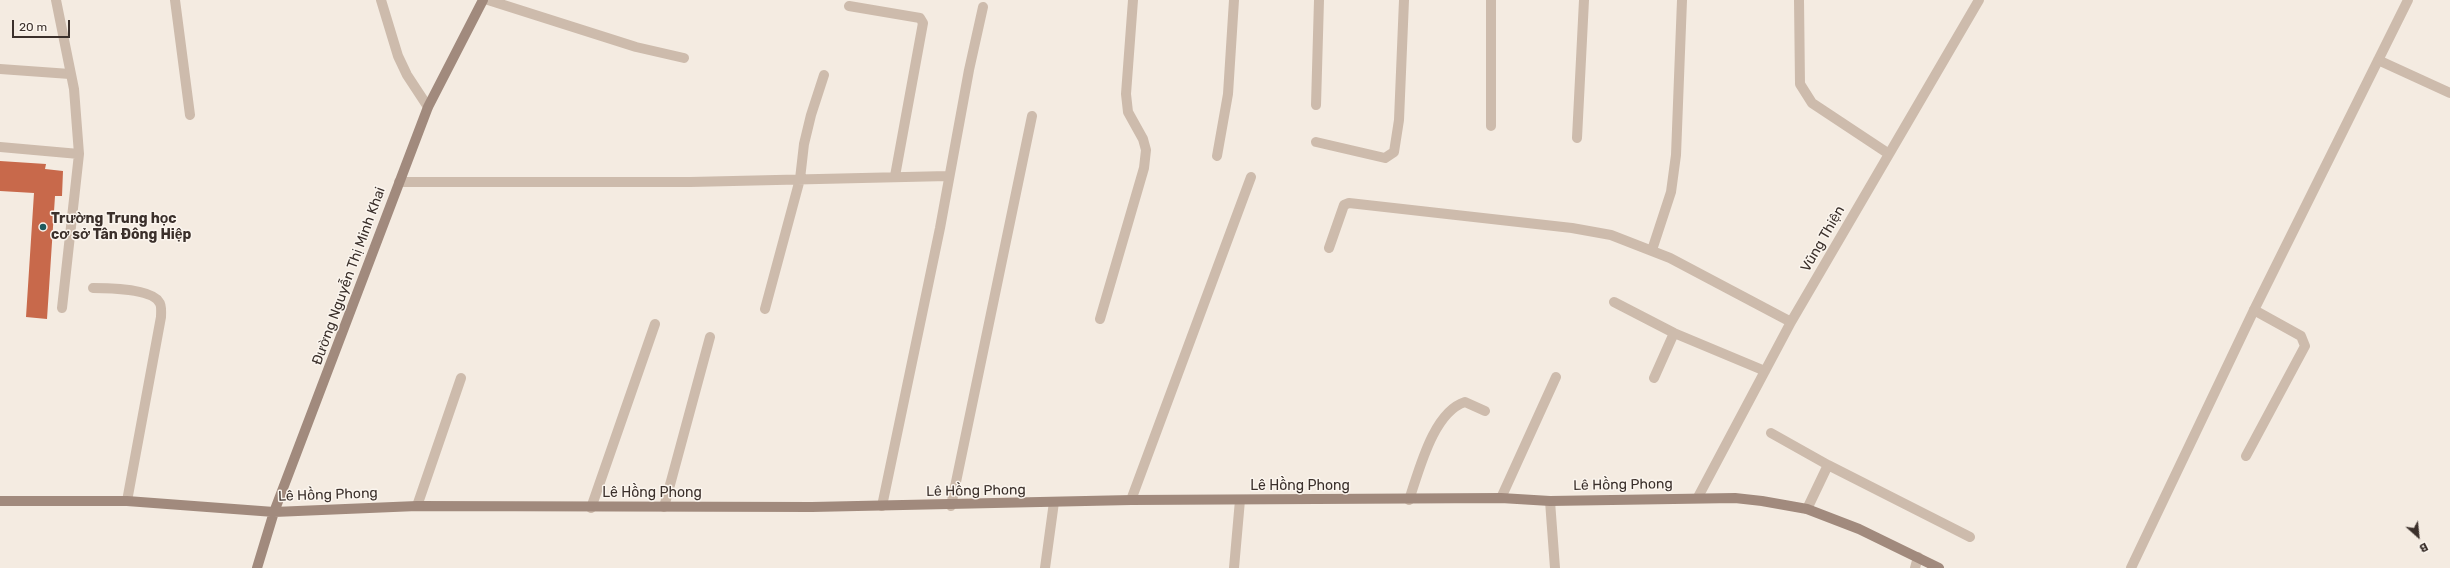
<!DOCTYPE html>
<meta charset="utf-8">
<style>
body{margin:0}
#map{position:relative;width:2450px;height:568px;overflow:hidden;background:#f4ebe1;font-family:Rubik,sans-serif}
canvas{display:block}
.north{position:absolute;left:2398px;top:516px;width:40px;height:40px;-webkit-text-stroke:3px #fbf5ee;paint-order:stroke;rotate:153deg;font-size:11px;font-weight:700;line-height:16px;text-align:center;color:#3b302b}
.north::after{content:'';display:block;margin:auto;width:14px;height:18px;background:#3b302b;clip-path:polygon(50% 0,100% 100%,50% 72%,0 100%)}
.scale{position:absolute;left:12px;top:20px;width:58px;height:18px;box-sizing:border-box;border:2px solid #3b302b;border-top:0;padding-left:5px;font-size:12px;line-height:14px;white-space:nowrap;color:#3b302b;-webkit-text-stroke:3px #fbf5ee;paint-order:stroke}
</style>
<div id="map">
<canvas width="2450" height="568"></canvas>
<div class="north">B</div>
<div class="scale">20 m</div>
</div>
<script>
const ctx = document.querySelector('canvas').getContext('2d');
ctx.lineJoin = 'round';
function fill(path, color) { ctx.fillStyle = color; ctx.fill(path, 'evenodd'); }
function stroke(path, color, width, dash) { ctx.strokeStyle = color; ctx.lineWidth = width; ctx.lineCap = dash ? 'butt' : 'round'; ctx.setLineDash(dash || []); ctx.stroke(path); }
function drawText(font, color, halo, rows, align = 'center') {
  ctx.font = font + ' Rubik,sans-serif'; ctx.lineWidth = 3; ctx.setLineDash([]); ctx.textBaseline = 'middle'; ctx.strokeStyle = halo; ctx.fillStyle = color; for (const [text, x, y, turn = 0] of rows) {
    ctx.save(); ctx.translate(x, y); ctx.rotate((+turn || 0) * Math.PI / 180); ctx.textAlign = isNaN(turn) ? turn : align; if (halo) ctx.strokeText(text, 0, 0); ctx.fillText(text, 0, 0); ctx.restore();
  }
}
fill(new Path2D(`
 M0,161L46,164L45,169L63,171L62,196H55L47,319L26,317L34,193L0,191Z`), '#c8694b');
stroke(new Path2D(`
 M0,69L70,74
 M1771,433L1828,465
 M2246,456L2305,346L2301,336L2254,310
 M664,507L710,337
 M591,508L655,324
 M1807,509L1828,465L1970,537`), '#cdbbac', 10);
stroke(new Path2D(`
 M56,0L74,89L79,154L62,308
 M175,0L190,115
 M381,0L398,56L407,75L428,107
 M488,0L636,47L684,58
 M1491,0V126
 M1799,0L1800,84L1812,103L1889,154
 M849,6L920,18L923,23L895,176
 M2378,60L2450,93
 M1316,105L1319,0
 M1577,138L1584,0
 M1316,142L1385,158L1394,152L1399,120L1404,0
 M0,147L79,154
 M1217,156L1228,94L1234,0
 M399,182H690L948,176
 M1329,248L1344,205L1349,203L1572,228L1611,235L1670,258L1791,322
 M1652,250L1671,192L1676,155L1682,0
 M93,288C108,288 152,289 159,302C162,305 161,313 161,317L127,501
 M1614,302L1674,333L1765,371
 M765,309L800,179L804,144L811,115L824,75
 M1100,319L1144,168L1146,150L1143,139L1128,112L1126,94L1133,0
 M1654,378L1674,333
 M1698,497L1791,322L1979,0
 M1501,498L1556,377
 M1131,500L1251,177
 M1409,500C1419,471 1433,412 1465,402L1485,411
 M1550,501L1555,568
 M417,506L461,378
 M882,506L940,228L969,70L983,7
 M951,506L1032,116
 M1045,568L1054,502
 M1234,568L1240,500
 M1915,568L1918,557
 M2131,568L2254,310L2408,0`), '#cdbbac', 10);
stroke(new Path2D(`
 M0,501H127L274,512L417,506L812,507L1131,500L1501,498L1550,501L1735,498L1762,501L1807,509L1859,529L1939,568
 M257,568L274,512L428,107L483,0`), '#a18a7d', 10);
for (const [x, y, r, color] of [
 [43,227,4,"#1f5a5e"]
]) { const dot = new Path2D(); dot.arc(x, y, r, 0, 2 * Math.PI); ctx.fillStyle = color; ctx.fill(dot); stroke(dot, '#fbf5ee', 1.5); }
drawText('bold 14px', '#3b302b', '#fbf5ee', [
 ["Trường Trung học",51,219],
 ["cơ sở Tân Đông Hiệp",51,235]
], 'left');
drawText('14px', '#3b302b', '#fbf5ee', [
 ["Vũng Thiện",1823,239,-60],
 ["Đường Nguyễn Thị Minh Khai",349,276,-70],
 ["Lê Hồng Phong",1623,485,-1],
 ["Lê Hồng Phong",1300,486],
 ["Lê Hồng Phong",976,491,-1],
 ["Lê Hồng Phong",652,493],
 ["Lê Hồng Phong",328,495,-2]
]);
</script>
